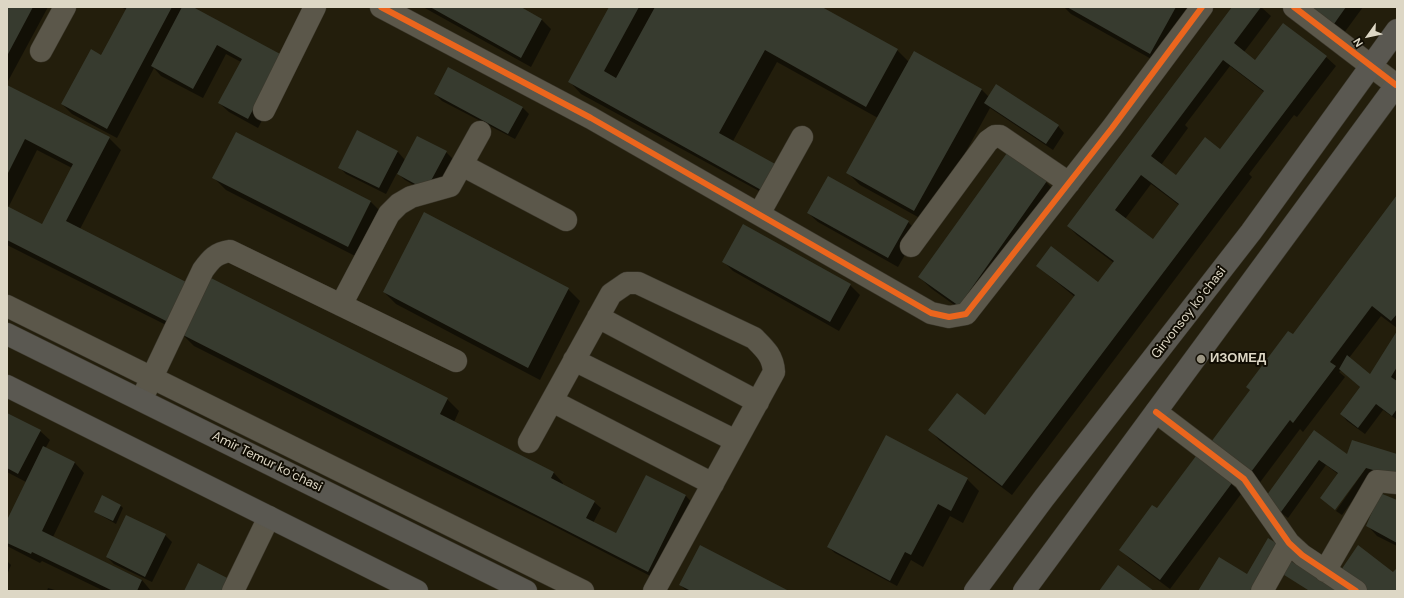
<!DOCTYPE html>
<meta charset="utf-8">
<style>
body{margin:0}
#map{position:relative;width:1404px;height:598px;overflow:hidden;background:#231e0c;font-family:"DM Sans",sans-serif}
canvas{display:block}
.frame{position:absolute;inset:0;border:8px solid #ddd7c5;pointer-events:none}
.north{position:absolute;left:1348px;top:16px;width:40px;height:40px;-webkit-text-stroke:3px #110d03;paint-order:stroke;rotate:237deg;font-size:11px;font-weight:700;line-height:16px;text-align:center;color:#ddd7c5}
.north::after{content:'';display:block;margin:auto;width:14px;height:18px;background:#ddd7c5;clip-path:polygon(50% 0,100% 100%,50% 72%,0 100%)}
</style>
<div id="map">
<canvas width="1404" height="598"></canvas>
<div class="frame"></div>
<div class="north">N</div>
</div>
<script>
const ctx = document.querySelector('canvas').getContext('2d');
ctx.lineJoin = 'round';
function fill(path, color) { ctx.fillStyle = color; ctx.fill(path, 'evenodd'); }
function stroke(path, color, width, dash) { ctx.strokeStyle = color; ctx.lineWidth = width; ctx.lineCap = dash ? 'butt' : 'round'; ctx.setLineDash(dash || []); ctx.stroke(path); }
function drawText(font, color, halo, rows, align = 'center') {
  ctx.font = font + ' "DM Sans",sans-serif'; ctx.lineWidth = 4; ctx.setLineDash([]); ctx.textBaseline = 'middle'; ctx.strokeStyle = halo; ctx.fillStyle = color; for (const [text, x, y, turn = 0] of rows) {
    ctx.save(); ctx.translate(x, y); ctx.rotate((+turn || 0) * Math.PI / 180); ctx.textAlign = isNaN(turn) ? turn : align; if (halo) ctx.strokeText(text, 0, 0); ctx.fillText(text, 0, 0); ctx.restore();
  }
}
fill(new Path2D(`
 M7,7H48L7,83Z
 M121,7H191L291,65L258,128L229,112L219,103L241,62L226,54L203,98L161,76L154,68L117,138L72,114L62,104L102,56L126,10Z
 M423,7H519L542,20L551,29L531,67Z
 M611,7H820L897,50L909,62L982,90L989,97L1058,126L1064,133L1053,150L990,108L927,222L860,185L847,172L878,118L777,62L733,141L770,197L581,94L569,81Z
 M1064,7H1194L1162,65L1071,14Z
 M1233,7H1261L1271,16L1244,52L1255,61L1326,57L1336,66L1297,117L1294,115L1249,174L1252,177L1012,495L939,440L930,430L985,416L1075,297L1037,266L1098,284L1114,263L1077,235L1068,226ZM1230,66L1264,92L1223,153L1177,177L1161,165L1188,128L1185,125ZM1151,184L1179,205L1153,240L1125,219Z
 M1309,7H1363L1344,33Z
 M7,86L109,138L121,150L80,229L180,332L7,245ZM37,150L72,168L43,226L8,208Z
 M435,94L522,107L529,114L515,139L442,101Z
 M236,133L371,202L383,214L361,259L226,190L214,178Z
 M398,152L405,160L446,152L453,159L433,196L405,180L397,173L386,194L346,174L339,167Z
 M1007,154L1046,182L1058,194L971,317L932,289L919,277Z
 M1397,197V328L1381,316L1349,358L1370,375L1397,334V420L1383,410L1365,434L1347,421L1341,414L1361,388L1341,370L1339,372L1345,377L1303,432L1300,429L1258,485L1219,455L1293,336Z
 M808,213L908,222L918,232L898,267L818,222Z
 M723,261L850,285L860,295L839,331L733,271Z
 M568,289L580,301L540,380L396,304L384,292Z
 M182,334L447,399L459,411L454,422L554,473L563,483L562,485L594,502L601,508L593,523L616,534L646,476L686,496L695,506L658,580L544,521L432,466L194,346Z
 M7,414L40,431L50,440L45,449L75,463L84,473L53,537L142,580L151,591H104L42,561L40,563L7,546V522L26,482L7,472Z
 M1314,431L1347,455H1397L1372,474L1342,515L1336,511L1366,468H1364L1334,509L1321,498L1338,474L1326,465L1288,518L1272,506Z
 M1196,457L1232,484L1241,494L1170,589L1130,559L1120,549L1157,510Z
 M967,479L979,491L963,523L950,516L923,567L911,560L897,586L835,553L828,547Z
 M1397,501V546L1377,536L1368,526Z
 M120,505L123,508L116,524L95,512Z
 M165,535L172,542L152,582L114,564L107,557Z
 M7,561L11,565L7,575Z
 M680,585L787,591H687Z
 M48,588L58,591H47Z`), '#0007');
fill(new Path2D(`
 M7,7H33L7,56Z
 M127,7H172L107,129L61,104L91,49L101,55Z
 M182,7H193L282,55L248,119L218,103L242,59L217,45L193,89L151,66Z
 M430,7H521L542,19L521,58Z
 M609,7H639L604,71L616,78L655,7H822L898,49L866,107L765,50L719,133L777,165L763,191L568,82Z
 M1067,7H1176L1150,54Z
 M1232,7H1261L1234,43L1255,60L1283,23L1327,56L1002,486L928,430L957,393L985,415L1075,295L1036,266L1051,246L1098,282L1114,261L1067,226ZM1223,60L1264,91L1220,149L1205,137L1176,175L1151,156ZM1141,175L1179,204L1153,239L1115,210Z
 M1310,7H1346L1334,24Z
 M914,51L982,89L914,211L846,173Z
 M448,67L523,107L508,134L434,94Z
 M996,84L1059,125L1046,144L984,103Z
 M7,85L110,137L66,221L190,284L170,323L7,240V206L42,224L73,164L25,139L7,175Z
 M357,130L398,151L379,188L338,168Z
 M236,132L371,201L348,247L212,178Z
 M417,136L447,151L426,190L397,174Z
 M1007,153L1047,181L959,306L918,277Z
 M828,176L909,221L888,258L807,213Z
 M1397,195V314L1391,321L1372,306L1330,362L1336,366L1293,423L1290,420L1248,476L1208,446L1250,390L1246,387L1288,331L1293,334Z
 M424,212L569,288L528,368L383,292Z
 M743,224L851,284L830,322L722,262Z
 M209,277L448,398L440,414L554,472L551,478L595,501L586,518L616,533L646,475L686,495L648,572L181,334Z
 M1397,331V367L1391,377L1397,381V409L1392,416L1376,404L1358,428L1340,414L1360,387L1339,369L1347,355L1370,374Z
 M7,413L41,430L18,474L7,468Z
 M1314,430L1347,454L1352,440L1397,454V477L1366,468L1335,510L1320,498L1338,473L1319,460L1281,512L1264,499Z
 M886,435L968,478L951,511L938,504L911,555L905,552L890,581L827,547Z
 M43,446L75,462L42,531L142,580L137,591H113L32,552L31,554L7,543V520Z
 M1196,456L1232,483L1160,580L1119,550L1152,505L1157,508Z
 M1380,493L1397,500V543L1366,526Z
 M102,495L121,505L113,521L94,512Z
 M126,515L166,534L145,577L106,557Z
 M1268,538L1281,546L1254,591H1198L1219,557L1247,574Z
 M700,545L789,591H691L679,585Z
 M1358,545L1393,572L1397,568V591H1363L1339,573Z
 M1289,560L1340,591H1307L1308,590L1281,573Z
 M198,563L235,582L230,591H184Z
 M1118,565L1154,591H1099Z`), '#373b2f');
const minor = new Path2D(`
 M381,7L591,118L931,313L949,317L966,314L1112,128L1202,7
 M1294,7L1396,85
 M41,51L65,7
 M264,110L315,7
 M462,165L566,220
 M759,214L802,137
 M911,246L988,141L995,136H1000L1069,183
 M341,305L389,214L399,204L411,197L450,186L480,132
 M7,306L583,591
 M598,317L758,402
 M574,360L736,441
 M146,390L203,270C211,259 216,253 230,251L456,361
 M552,401L713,484
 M1156,412L1244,479L1289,543L1302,555L1356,591
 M529,442L611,294L627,283H638L754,338C765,349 773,356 774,372L654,591
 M1325,571L1377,481L1397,483
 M233,591L269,517
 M1262,591L1289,543`);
const major = new Path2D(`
 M7,334L526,591
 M7,386L417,591
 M975,591L1044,498L1251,232L1397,30
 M1024,591L1397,84`);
stroke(minor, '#3b372b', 23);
stroke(major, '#3b372b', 23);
stroke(minor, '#5b574a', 22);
stroke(major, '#5a5851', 22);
stroke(new Path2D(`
 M381,7L591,118L931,313L949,317L966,314L1112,128L1202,7
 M1294,7L1396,85
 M1156,412L1244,479L1289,543L1302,555L1356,591`), '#eb651d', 6);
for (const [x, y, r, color] of [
 [1201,359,5,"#9c9684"]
]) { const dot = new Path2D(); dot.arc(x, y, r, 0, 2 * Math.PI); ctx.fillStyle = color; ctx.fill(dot); stroke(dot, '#110d03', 1.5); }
drawText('13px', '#ddd7c5', '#110d03', [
 ["Girvonsoy koʻchasi",1189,313,-52],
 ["Amir Temur koʻchasi",267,462,26]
]);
drawText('bold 13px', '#ddd7c5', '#110d03', [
 ["ИЗОМЕД",1210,359]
], 'left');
</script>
